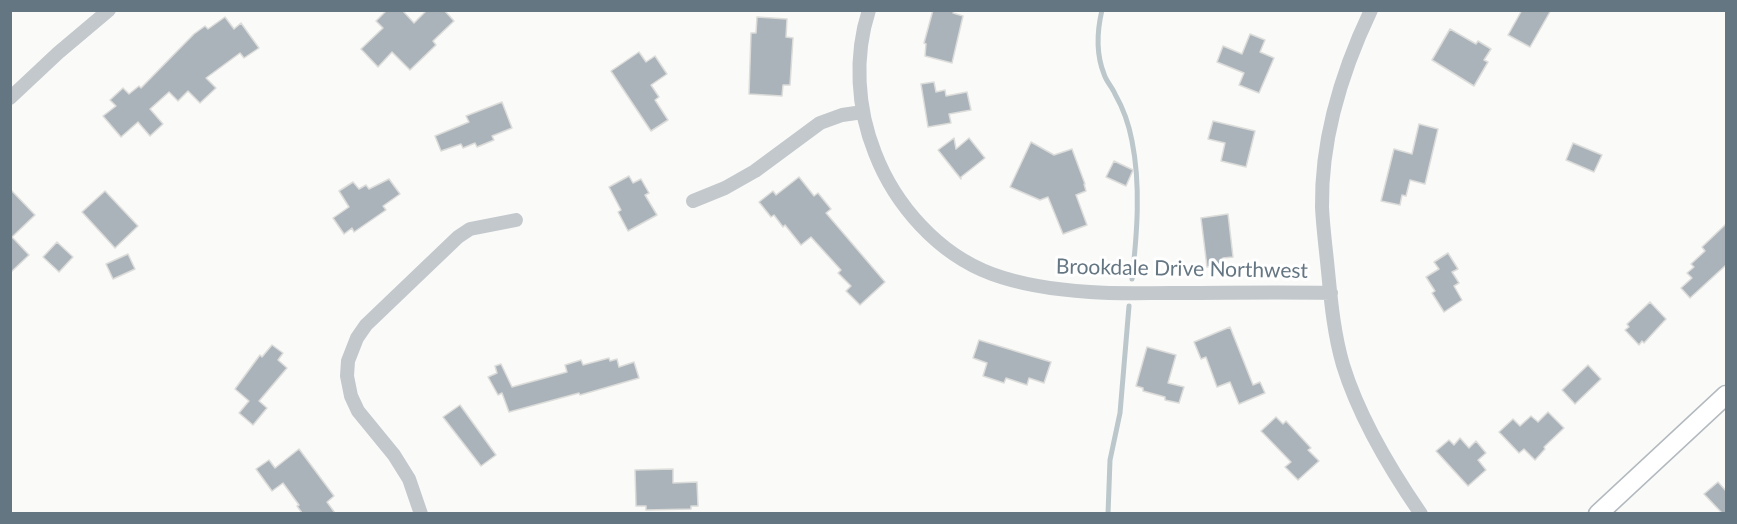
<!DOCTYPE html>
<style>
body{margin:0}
#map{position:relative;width:1737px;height:524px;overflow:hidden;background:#fafaf8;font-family:Lato,sans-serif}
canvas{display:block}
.frame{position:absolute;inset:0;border:12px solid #657683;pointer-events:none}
</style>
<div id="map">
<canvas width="1737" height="524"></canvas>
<div class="frame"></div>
</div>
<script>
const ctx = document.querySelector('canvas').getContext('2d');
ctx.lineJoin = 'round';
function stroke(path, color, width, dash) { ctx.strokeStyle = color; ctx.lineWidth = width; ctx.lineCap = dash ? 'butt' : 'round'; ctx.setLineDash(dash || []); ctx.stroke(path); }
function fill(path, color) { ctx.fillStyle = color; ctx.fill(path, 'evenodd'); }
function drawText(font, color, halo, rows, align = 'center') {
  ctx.font = font + ' Lato,sans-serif'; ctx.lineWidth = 6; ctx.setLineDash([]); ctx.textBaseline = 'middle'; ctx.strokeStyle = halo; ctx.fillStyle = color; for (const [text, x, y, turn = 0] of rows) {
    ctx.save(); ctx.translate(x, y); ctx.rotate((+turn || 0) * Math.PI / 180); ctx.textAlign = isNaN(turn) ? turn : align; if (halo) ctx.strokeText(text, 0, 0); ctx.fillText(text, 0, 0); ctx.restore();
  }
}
stroke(new Path2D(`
 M1102,10C1097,31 1096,54 1104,74C1106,81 1112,87 1115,94C1123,108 1129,125 1132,141C1141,186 1137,234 1132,279
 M1108,514L1110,460L1120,413L1129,306`), '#bbc7cb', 5);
const building = new Path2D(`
 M387,10H402L414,23L427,10H444L454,21L433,41L436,45L410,70L392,52L378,67L361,49L383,28L376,21Z
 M933,10H954L953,13L963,16L952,63L925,56L926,44L924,43Z
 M1522,10H1551L1530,47L1508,35Z
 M225,17L234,29L241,23L259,48L244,58L240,53L206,78L216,88L200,103L188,91L178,101L169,92L150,109L163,124L150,136L138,122L121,137L103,116L116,106L110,100L123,88L129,94L139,86L141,88L194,34L205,26L208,29Z
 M757,17L787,19L786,37L793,38L790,85H783L782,96L749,94L751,33H756Z
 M1450,29L1476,44L1478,41L1491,49L1484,60L1488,62L1474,86L1432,60Z
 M1250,34L1265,40L1260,52L1274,58L1259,93L1239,85L1244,73L1217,62L1223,46L1242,54Z
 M639,52L646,62L655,56L667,74L651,85L659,97L655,100L668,120L651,131L611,71Z
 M934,82L936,92L945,90L946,96L967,92L971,110L949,114L951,123L928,127L921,84Z
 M502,102L512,128L492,136L494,140L477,147L475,143L463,148L461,144L441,151L435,136L469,122L466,116Z
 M1213,121L1255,131L1246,167L1221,161L1225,143L1208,139Z
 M1419,124L1438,129L1425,184L1410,180L1406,196L1402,195L1400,205L1381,201L1394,149L1412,154Z
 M954,138L956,149L969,138L985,158L961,177V179L938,150Z
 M1031,142L1054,155L1072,149L1085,184H1084L1086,191L1076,195L1087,225L1063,234L1048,197L1040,200L1010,187Z
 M1573,143L1602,155L1594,172L1566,160Z
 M1114,161L1133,170L1126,186L1106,177Z
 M629,176L633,183L641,179L649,193L645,195L657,215L628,231L618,212L621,210L609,187Z
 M799,177L814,196L818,193L831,209L826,213L885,282L860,305L846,291L851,286L838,273L841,270L811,237L801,245L785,225L783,227L774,215L771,217L759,202L773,191L776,195Z
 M389,179L400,194L383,206L386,210L354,232L352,228L344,234L333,218L349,207L339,191L353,182L359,189L366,185L369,189Z
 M10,189L35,215L12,237L29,255L10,273Z
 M105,191L138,226L115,248L82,212Z
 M1228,214L1233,257L1223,258L1224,265L1207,267L1201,218Z
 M1726,224V265L1690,298L1681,288L1692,278L1687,273L1694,267L1691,264L1705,251L1702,247Z
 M57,242L73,257L59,272L43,257Z
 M1448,253L1458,269L1452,272L1459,283L1454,286L1462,300L1444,312L1432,293L1435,291L1426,277L1439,269L1434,262Z
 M128,254L135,269L113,279L106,264Z
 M1650,302L1666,319L1644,343L1642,341L1639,345L1625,330L1629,327L1627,324Z
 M1230,327L1253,385L1260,382L1265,393L1239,404L1230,382L1217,387L1206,357L1201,359L1194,342Z
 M979,340L1051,362L1044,383L1029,378L1027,385L1006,378L1004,383L983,376L987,363L973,358Z
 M272,345L283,353L278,360L287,368L259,401L267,408L253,425L239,413L249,401L235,389L260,355L262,357Z
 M1147,347L1176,355L1168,383L1184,387L1179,403L1165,400V397L1143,391V388L1136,386Z
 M609,358L610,361L617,359L619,367L634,362L639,378L580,395L579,393L509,412L502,393L498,395L488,377L497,373L495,366L501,364L512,387L567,372L565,365L581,360L583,365Z
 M1588,365L1601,379L1575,404L1562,390Z
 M460,405L496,455L481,466L443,417Z
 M1548,412L1564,428L1544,447L1545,449L1535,460L1524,449L1519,453L1499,432L1513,419L1520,426L1531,416L1538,422Z
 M1276,417L1283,424L1286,421L1311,448L1308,450L1319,461L1298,480L1285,467L1291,462L1261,431Z
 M1460,438L1469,448L1476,441L1486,453L1478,460L1486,470L1468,486L1436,451L1449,440L1454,445Z
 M299,449L334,496L327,502L335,513H302L297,506L299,505L283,483L272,491L256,469L269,460L275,468Z
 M673,469V483L697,482L698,506H691V509L646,510V506H636L635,470Z
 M1718,482L1726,491V513H1722L1704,494Z`);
fill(building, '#aab3b9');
stroke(building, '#dcdcda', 1.5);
const secondary = new Path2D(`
 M1598,514L1726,395`);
stroke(secondary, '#b3babf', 21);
stroke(new Path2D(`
 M869,10C854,56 857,108 875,153C895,205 938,254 992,274C1022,285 1058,290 1090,292C1117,294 1144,293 1171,293C1224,293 1277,292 1331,293
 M1371,10C1342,71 1321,140 1322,207C1323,228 1326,250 1328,271C1331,302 1334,334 1343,365C1359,417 1390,469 1421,514
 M10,98L58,53L109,10
 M693,201L725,188L755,171L820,123L842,115L863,112
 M421,514L409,479L394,455L358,411L351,396L347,376L348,361L357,338L366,325L458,237L470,229L516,220`), '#c3c8cc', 14);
stroke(secondary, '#fff', 18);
drawText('21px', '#657683', '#fff', [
 ["Brookdale Drive Northwest",1182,269,1]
]);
</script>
